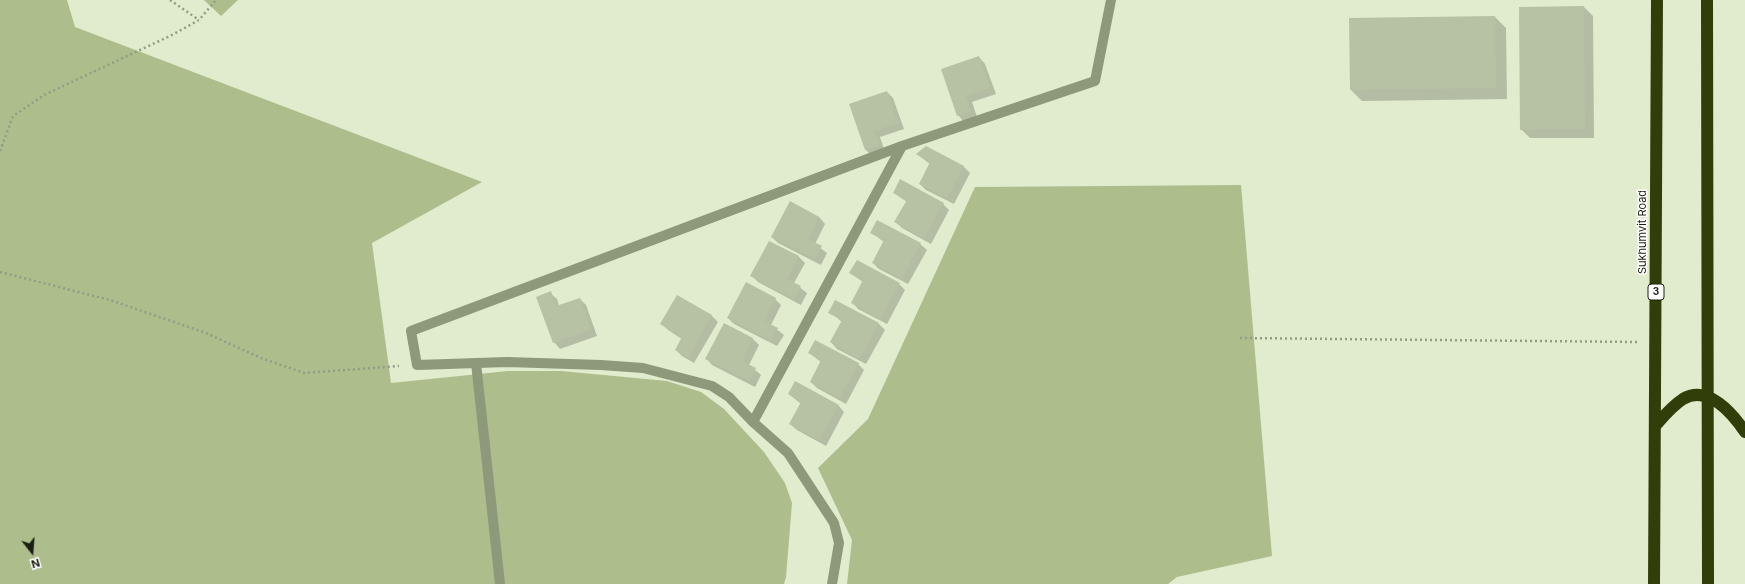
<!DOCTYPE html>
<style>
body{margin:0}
#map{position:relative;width:1745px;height:584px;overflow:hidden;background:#e1ebcd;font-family:Inter,sans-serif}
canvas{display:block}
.north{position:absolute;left:12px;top:532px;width:40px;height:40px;-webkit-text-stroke:3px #fff;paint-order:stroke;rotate:163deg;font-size:11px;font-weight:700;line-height:16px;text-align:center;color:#1a1e13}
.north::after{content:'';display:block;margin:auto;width:14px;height:18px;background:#1a1e13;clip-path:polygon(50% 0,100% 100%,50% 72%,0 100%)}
</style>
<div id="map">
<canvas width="1745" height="584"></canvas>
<div class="north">N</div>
</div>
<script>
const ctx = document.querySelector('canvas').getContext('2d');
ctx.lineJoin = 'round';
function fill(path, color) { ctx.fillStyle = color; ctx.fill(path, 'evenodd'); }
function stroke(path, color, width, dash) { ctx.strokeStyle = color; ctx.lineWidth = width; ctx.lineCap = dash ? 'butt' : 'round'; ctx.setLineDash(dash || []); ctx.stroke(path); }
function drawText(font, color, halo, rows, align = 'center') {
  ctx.font = font + ' Inter,sans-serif'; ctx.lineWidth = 3; ctx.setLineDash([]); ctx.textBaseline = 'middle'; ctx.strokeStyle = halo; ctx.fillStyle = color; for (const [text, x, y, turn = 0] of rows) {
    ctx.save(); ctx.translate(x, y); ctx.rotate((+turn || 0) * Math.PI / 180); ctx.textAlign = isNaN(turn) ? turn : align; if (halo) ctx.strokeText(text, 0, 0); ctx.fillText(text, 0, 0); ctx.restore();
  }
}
fill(new Path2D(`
 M0,0H67L75,27L482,182L372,243L391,383L508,371H561L667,381L701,392L724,409L764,452L785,483L792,503L786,577L784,584H0Z
 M204,0H238L221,16Z
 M1241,185L1272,556L1177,577L1168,584H847L852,540L818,468L868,419L975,187Z`), '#aebd8c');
fill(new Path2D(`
 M1584,7L1593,16L1594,138H1530L1521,129L1520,8Z
 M1495,17L1506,28L1507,99L1362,101L1351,90L1350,19Z
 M979,57L985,64L996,94L972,102L977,117L964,122L958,115Z
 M887,92L893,98L904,129L880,137L885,152L872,156L866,150Z
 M926,147L964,167L970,173L954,204L926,190L920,184L930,164L918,155Z
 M894,193L943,204L949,210L931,244L902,228L896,222L907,202Z
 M790,202L819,217L825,224L815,244L827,253L821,265L778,243L772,237Z
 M872,233L920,244L927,250L908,284L879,269L873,263L884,242Z
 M770,242L799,257L805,263L794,283L807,293L801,305L758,282L752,276Z
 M850,273L899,284L905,290L887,324L858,309L852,302L863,282Z
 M550,293L557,299L559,306L580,299L586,305L597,336L560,349L554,342Z
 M678,296L712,316L718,322L694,363L682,356L676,350L682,339L668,330L662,324Z
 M775,299L781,305L771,325L784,335L777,346L734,324L728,318Z
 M836,301L879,324L885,330L866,364L837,349L831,342L842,322L830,312Z
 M724,324L753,339L759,345L749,365L761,375L755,387L712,365L706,358Z
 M809,353L858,364L864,370L846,404L817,388L811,382L821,362Z
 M789,394L838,405L844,412L826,446L797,430L790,424L801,404Z`), '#0003');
fill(new Path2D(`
 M1584,6L1585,129L1520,130L1519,7Z
 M1495,16L1496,88L1350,90L1349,18Z
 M979,56L990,88L966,96L971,111L957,116L941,69Z
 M887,91L898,123L874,131L879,145L865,150L849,104Z
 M926,146L964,166L947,198L919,184L930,162L916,154Z
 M900,179L944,203L924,238L894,222L907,200L893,193Z
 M790,201L819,217L808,239L822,246L815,259L771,237Z
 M877,220L921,243L902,278L872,263L884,240L870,233Z
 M769,241L799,256L787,279L801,286L794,299L750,276Z
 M857,260L900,283L880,319L851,303L863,280L849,273Z
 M746,282L776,298L764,321L778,328L771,341L727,318Z
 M551,291L556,306L580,298L591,329L553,343L536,297Z
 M677,295L712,315L688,358L675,350L682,337L660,324Z
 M835,300L879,323L859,359L830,342L842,320L828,313Z
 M724,323L753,338L742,361L756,368L749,381L705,359Z
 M815,340L859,363L839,398L810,382L821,360L808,353Z
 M795,381L839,405L819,440L789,424L801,402L788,394Z`), '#b7c1a3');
stroke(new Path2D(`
 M170,0L199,20
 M0,151L13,116L44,95L172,35L199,20L216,0
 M0,272L110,300L206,333L261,358L304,373L399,366
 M1240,338L1637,342`), '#949c85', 2.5, [2, 3]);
stroke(new Path2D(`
 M476,363L500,584
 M753,422L902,146
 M832,584L839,543L834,523L788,453L753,422L729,397L712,386L643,368L601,365L507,362L417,365L411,331L902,146L1095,81L1111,0`), '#8e987b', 10);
stroke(new Path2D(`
 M1656,425C1664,416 1672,406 1683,399C1708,384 1733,414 1745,432
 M1654,584L1657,0`), '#323e09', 12);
stroke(new Path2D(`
 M1707,0L1708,584`), '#323e09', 12);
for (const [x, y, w] of [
 [1656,292,16]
]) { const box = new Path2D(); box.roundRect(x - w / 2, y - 8, w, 16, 3); ctx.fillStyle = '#fff'; ctx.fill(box); stroke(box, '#1a1e13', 1); }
drawText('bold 10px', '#1a1e13', null, [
 ["3",1656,292]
]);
drawText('11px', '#1a1e13', '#fff', [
 ["Sukhumvit Road",1643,232,-90]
]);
</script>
